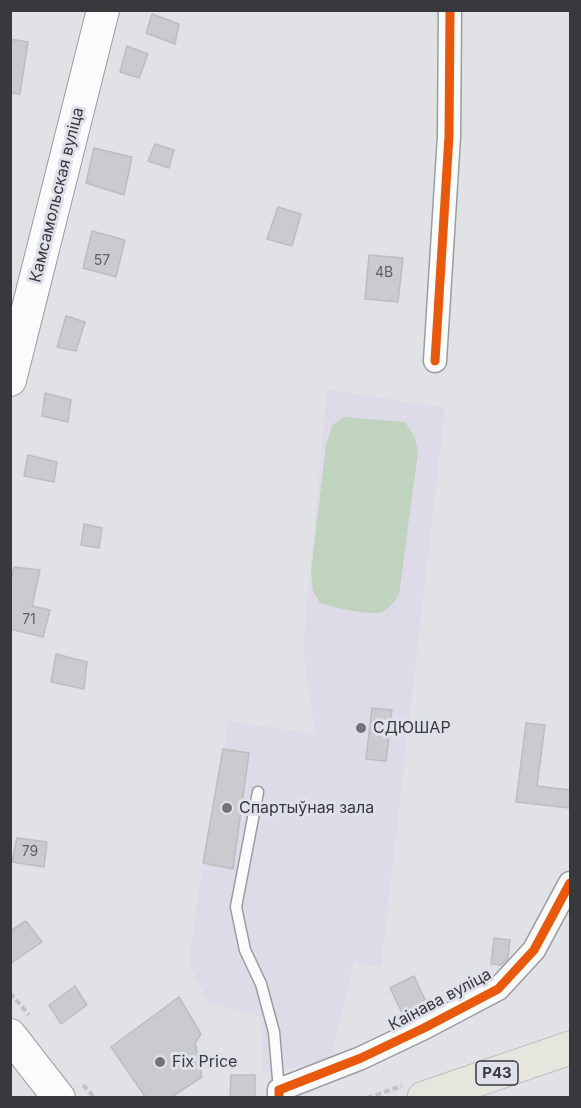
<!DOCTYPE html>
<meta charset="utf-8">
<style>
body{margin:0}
#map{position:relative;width:581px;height:1108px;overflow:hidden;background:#e1e2e6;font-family:Inter,sans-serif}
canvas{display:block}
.frame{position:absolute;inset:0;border:12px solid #38393c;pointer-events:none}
</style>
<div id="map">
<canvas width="581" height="1108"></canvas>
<div class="frame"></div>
</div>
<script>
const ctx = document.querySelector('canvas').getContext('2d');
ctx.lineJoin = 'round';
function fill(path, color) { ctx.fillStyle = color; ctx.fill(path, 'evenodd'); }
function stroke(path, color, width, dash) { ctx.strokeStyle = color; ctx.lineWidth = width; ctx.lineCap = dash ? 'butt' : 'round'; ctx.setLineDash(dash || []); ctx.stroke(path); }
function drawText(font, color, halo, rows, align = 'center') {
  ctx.font = font + ' Inter,sans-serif'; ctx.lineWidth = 6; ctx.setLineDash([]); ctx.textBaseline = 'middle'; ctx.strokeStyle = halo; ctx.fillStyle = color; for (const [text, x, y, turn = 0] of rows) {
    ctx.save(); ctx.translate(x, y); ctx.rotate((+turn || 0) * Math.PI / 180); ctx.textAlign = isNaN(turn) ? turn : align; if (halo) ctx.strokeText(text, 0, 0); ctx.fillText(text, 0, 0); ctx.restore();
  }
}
fill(new Path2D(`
 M327,389L445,408L381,967L354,962L330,1061L262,1074L261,1017L209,1004L189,964L203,863L229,721L315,734L303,649Z`), '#dedae7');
fill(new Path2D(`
 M343,417L405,422L415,437L418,452L399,595C394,602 390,608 382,612C370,616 332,607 320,603L313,591L311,571L326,445L332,426Z`), '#c0d3bf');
const building = new Path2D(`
 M152,14L179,24L175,44L146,33Z
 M10,39L28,42L20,94L10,93Z
 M127,46L148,54L139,78L120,72Z
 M155,144L174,150L169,168L148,161Z
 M94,148L132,157L124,195L86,183Z
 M278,207L301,214L292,246L267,239Z
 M92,231L125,240L116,277L83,268Z
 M369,255L403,258L398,302L365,299Z
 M66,316L85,322L76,351L57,347Z
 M45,393L71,400L68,422L42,416Z
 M28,455L57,462L54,482L24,476Z
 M84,524L102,528L99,548L81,545Z
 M14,567L40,570L32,606L50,610L43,637L10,629V585Z
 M56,654L87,662L84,689L51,682Z
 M372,708L392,710L386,761L366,759Z
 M526,723L545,725L537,786L570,790V808L516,802Z
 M223,749L249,753L233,869L203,863Z
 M17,838L47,842L44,867L12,862Z
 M26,921L42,942L10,964V931Z
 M494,938L510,940L508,958L501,965L491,964Z
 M414,976L430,1010L406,1021L390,988Z
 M75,986L87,1005L61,1024L49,1005Z
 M179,997L201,1034L195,1043L202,1077L170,1098H146L111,1047Z
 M231,1075H255V1098H230Z`);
fill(building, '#cacbce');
stroke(building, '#bcbdc1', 1.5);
const service = new Path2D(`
 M258,792L236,907L245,950L261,984L274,1032L279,1090`);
const minor = new Path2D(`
 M435,361L449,136L450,10
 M279,1098V1090L361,1058L424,1028L498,989L534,950L570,883`);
const secondary = new Path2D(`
 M10,380L103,10
 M10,1035L59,1098`);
const primary = new Path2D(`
 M424,1098L570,1048`);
stroke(service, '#9b9c9f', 13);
stroke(minor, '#9b9c9f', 25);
stroke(secondary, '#9b9c9f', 34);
stroke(primary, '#bebec0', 35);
stroke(new Path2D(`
 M10,993L29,1015
 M83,1085L95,1098
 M367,1098L402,1086`), '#c1c2c4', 4, [6, 3]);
stroke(service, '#fafbfb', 10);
stroke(minor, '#fafbfb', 22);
stroke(secondary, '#fafbfb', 32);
stroke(primary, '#e6e5de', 33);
stroke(new Path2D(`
 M435,361L449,136L450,10
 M279,1098V1090L361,1058L424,1028L498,989L534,950L570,883`), '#e8590c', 9);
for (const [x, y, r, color] of [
 [361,728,6,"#737478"],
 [227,808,6,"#737478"],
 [160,1062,6,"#737478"]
]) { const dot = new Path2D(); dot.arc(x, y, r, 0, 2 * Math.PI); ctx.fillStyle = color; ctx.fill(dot); stroke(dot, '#dee1e9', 2); }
drawText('14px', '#5f6063', null, [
 ["57",102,261],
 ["4В",384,273],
 ["71",29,620],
 ["79",30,852]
]);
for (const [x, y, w] of [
 [497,1073,42]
]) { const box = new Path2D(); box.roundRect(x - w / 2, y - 12, w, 24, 4.5); ctx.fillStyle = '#dee1e9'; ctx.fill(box); stroke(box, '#38393c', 1.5); }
drawText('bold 15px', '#38393c', null, [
 ["Р43",497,1073]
]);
drawText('16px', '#38393c', '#dee1e9', [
 ["Камсамольская вуліца",57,195,-76],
 ["Каінава вуліца",440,1000,-28]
]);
drawText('16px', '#38393c', '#dee1e9', [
 ["СДЮШАР",373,728],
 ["Спартыўная зала",239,808],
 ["Fix Price",172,1062]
], 'left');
</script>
